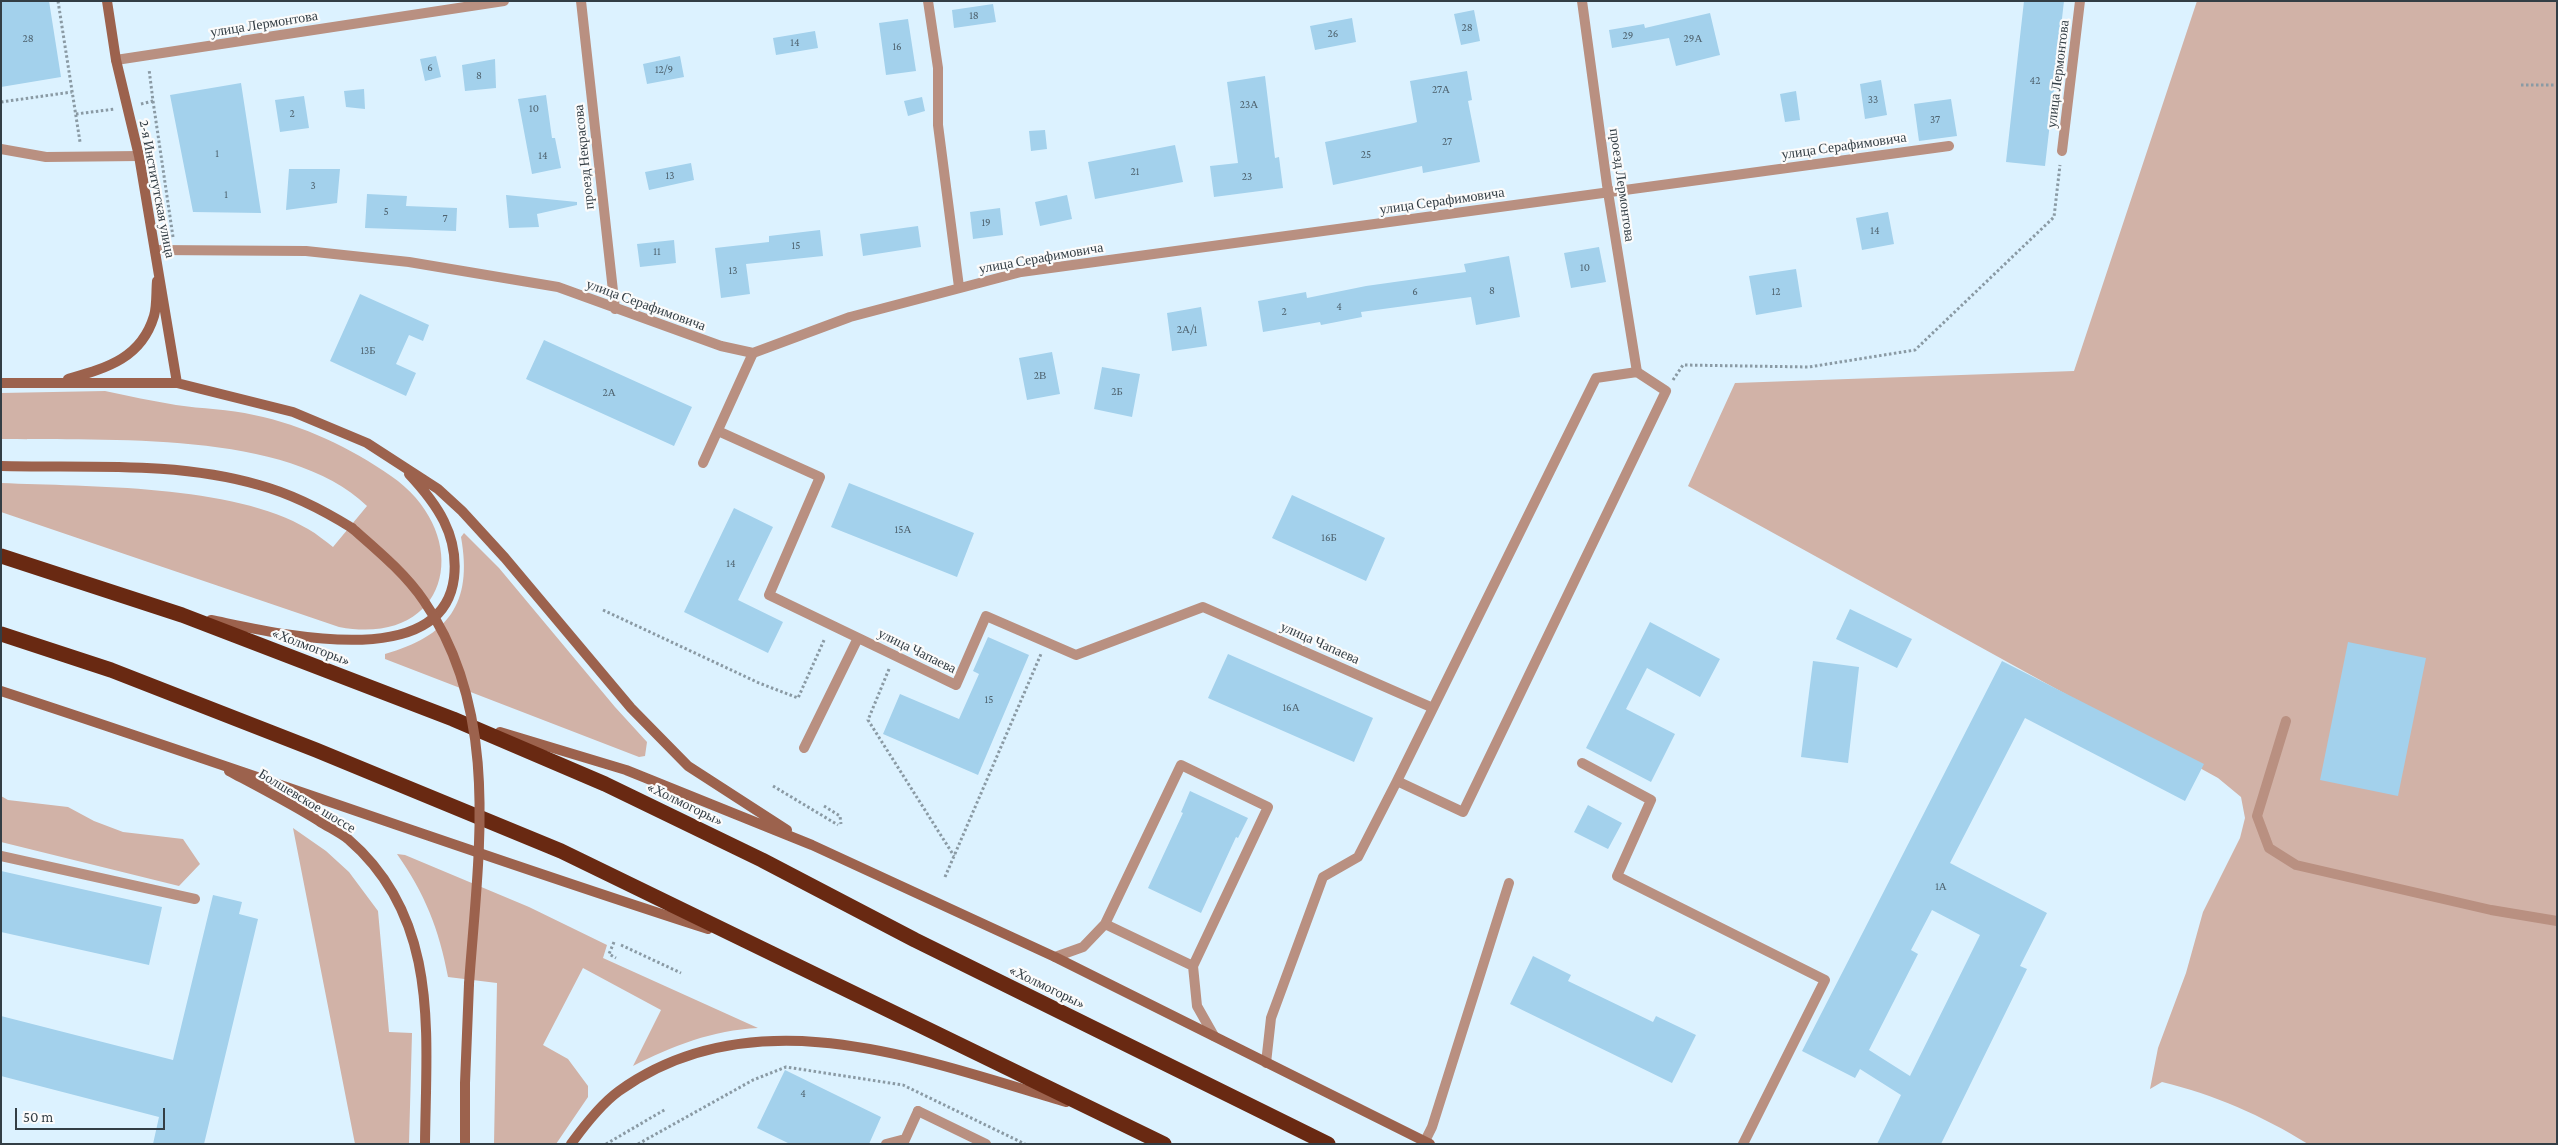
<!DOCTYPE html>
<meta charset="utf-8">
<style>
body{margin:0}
#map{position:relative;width:2558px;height:1145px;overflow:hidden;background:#dcf2ff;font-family:"Crimson Pro",serif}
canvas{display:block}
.frame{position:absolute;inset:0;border:2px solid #333e45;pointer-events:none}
.scale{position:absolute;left:15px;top:1108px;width:150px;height:22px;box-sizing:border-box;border:2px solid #333e45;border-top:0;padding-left:6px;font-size:15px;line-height:18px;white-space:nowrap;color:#333e45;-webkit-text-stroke:4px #fbfbfb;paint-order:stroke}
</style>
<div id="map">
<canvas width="2558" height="1145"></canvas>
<div class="frame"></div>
<div class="scale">50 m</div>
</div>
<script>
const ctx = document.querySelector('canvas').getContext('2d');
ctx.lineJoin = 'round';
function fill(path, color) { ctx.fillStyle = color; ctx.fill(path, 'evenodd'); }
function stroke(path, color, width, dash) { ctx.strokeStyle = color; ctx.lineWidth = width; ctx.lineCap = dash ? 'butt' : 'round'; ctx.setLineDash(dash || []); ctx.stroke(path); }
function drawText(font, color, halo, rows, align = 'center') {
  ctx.font = font + ' "Crimson Pro",serif'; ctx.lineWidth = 4.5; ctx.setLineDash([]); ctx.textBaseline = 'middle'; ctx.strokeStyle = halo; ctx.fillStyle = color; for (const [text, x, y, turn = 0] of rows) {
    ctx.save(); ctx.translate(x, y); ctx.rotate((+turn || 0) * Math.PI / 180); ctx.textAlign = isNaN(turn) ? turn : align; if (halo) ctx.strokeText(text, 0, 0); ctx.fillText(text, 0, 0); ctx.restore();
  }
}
fill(new Path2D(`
 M2197,1H2557V1143L2308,1144C2261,1115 2215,1095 2162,1082L2150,1089L2158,1048L2186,973L2203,912L2240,838L2245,818L2241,797L2218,778L1688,486L1735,383L2074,371Z
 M105,391C129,396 152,401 176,405C202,409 229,409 254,415C303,425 351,448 391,476C475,534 452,648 339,627L1,512V483C89,487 233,484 308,529C317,534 325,541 333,547L367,506C287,429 106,441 1,439V393Z
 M464,533L499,568L615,707L647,742L645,756L639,757L385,659V654C448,636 473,604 461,537Z
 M1,796L8,800L68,807L94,821L123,832L183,839L200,864L179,886L1,842Z
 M293,828L326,851L349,872L378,911L389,1032L412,1033L409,1144H355Z
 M397,854L405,855L529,907L607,945L603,958L758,1028C713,1030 672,1046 633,1066L661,1010L583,968L543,1045L568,1059L588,1086V1097L556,1144H494L497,983L448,977C439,929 425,894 397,854Z`), '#d1b2a7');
fill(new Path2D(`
 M1,1H49L61,77L1,87Z
 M2024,1H2064L2045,166L2006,162Z
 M993,4L996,22L954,28L952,10Z
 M1474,10L1480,41L1461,45L1454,14Z
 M1710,13L1720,55L1676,66L1669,38L1612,48L1609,30L1644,24L1645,28Z
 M1352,18L1356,42L1315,50L1310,26Z
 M908,19L916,71L886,75L879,23Z
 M815,31L818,48L776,55L773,38Z
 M436,56L441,77L425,81L420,59Z
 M680,56L684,77L647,84L643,64Z
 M495,59L496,88L465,91L462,65Z
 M1467,71L1472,100L1468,101L1480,162L1423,173L1422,166L1333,185L1325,142L1414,123L1417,122L1410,81Z
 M1265,76L1275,158L1279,157L1283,188L1214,197L1210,166L1238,163L1227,82Z
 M1881,80L1887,115L1865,119L1860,84Z
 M241,83L261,213L193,212L170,95Z
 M364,89L365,109L346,107L344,91Z
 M1796,91L1800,120L1785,122L1780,94Z
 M546,95L552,138H555L561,168L532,174L518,99Z
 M304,96L309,128L280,132L275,100Z
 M922,97L925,111L908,116L904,101Z
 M1951,99L1957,136L1919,141L1914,104Z
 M1045,130L1047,149L1031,151L1029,131Z
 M1175,145L1183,182L1095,199L1088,162Z
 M691,163L694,180L649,190L645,172Z
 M289,169H340L337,203L286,210Z
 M367,194L407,196L406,206L457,208L456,231L365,228Z
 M506,195L577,202V205L537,214L539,227L509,228Z
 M1067,195L1072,219L1040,226L1035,202Z
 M1000,208L1003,235L973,239L970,212Z
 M1888,212L1894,244L1862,250L1856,218Z
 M918,226L921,247L863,256L860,234Z
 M820,230L823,256L746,264L750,294L721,298L715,248L769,242V236Z
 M674,240L676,263L640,267L637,244Z
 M1599,247L1606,282L1571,288L1564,253Z
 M1509,256L1520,317L1476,325L1471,297L1361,312L1362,317L1321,325L1320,322L1263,332L1258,301L1306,292L1307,298L1366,286L1466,272L1464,264Z
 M1796,269L1802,307L1756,315L1749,276Z
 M360,294L429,325L423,341L409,335L396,364L416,373L406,396L330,361Z
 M1201,307L1207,346L1172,351L1167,313Z
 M544,340L692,407L674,446L526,379Z
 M1052,352L1060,394L1027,400L1019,358Z
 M1102,367L1140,374L1132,417L1094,409Z
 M849,483L974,533L957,577L831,527Z
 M1292,495L1385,538L1366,581L1272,538Z
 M734,508L773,527L738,600L783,622L768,653L684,612Z
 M1850,609L1912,639L1897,668L1836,639Z
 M1650,622L1720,659L1700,697L1647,668L1626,709L1675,734L1651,782L1586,748Z
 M988,637L1029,655L978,775L883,734L900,694L959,719L979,674L973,671Z
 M2348,642L2426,658L2398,796L2320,780Z
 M1228,654L1373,718L1354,762L1208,698Z
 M1813,661L1859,667L1848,763L1801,757Z
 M2002,661L2204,764L2185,801L2025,718L1950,863L2047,913L2020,966L2027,969L1941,1144H1877L1901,1095L1860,1069L1855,1078L1802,1051ZM1932,910L1980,935L1910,1076L1869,1050L1918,954L1911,950Z
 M1190,791L1248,818L1238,838L1236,837L1201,913L1148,888L1183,813L1181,812Z
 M1588,805L1622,823L1608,849L1574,832Z
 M1,871L162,907L149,965L1,932Z
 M213,895L242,902L239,914L258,919L204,1144H153L159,1117L1,1076V1016L173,1060Z
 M1533,956L1571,975L1568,981L1653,1022L1656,1016L1696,1035L1672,1083L1510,1004Z
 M785,1070L881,1117L869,1144H790L757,1128Z`), '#a3d1ec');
stroke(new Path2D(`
 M58,1L80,142
 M2521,85H2557
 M153,101L173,237
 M1,102L72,92
 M141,104L153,101L149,69
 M76,114L115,109
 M1673,380L1683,365L1809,367L1915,350L2054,217L2060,165
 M603,610L759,683L798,698L825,638
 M889,669L868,720L954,856
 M773,786L838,825
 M824,806L840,816L841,824
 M945,877L1041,654
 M614,942L609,954L616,958
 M621,945L681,973
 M606,1144L666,1109
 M638,1144L753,1080L786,1067L903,1085L1025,1144`), '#8a9aa4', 3, [2.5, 2.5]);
stroke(new Path2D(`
 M718,431L820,477L769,595L956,685L986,616L1076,655L1203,607L1433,708
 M703,463L753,353
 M2286,721L2257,816L2269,848L2296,865L2491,910L2557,921
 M804,748L858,638
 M1582,763L1651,800L1617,876L1825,980L1743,1144
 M1,856L195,899
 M1105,924L1181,765L1268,807L1193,966
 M1055,957L1083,947L1105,924L1193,966L1197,1006L1214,1036
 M1266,1063L1271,1018L1323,877L1358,857L1397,781L1463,812L1666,391L1637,372L1596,378L1397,781
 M1425,1141L1432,1127L1509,883
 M886,1144L905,1139
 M903,1144L918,1111`), '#b99081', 10);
stroke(new Path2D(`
 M581,1L615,309
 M928,1L938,68V125L959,287
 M1582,1L1608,192L1637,372
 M116,60L504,1
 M1,149L46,157L139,156
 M2062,151L2080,1
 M155,250L306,251L409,262L558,287L721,346L753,353L850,317L1021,272L1949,146
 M918,1111L986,1144`), '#b99081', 10);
stroke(new Path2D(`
 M107,1L116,60L139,156L177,383
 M68,379C106,368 141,359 154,316C157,306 156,292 157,281
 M1,383H177L293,412L367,443L438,489L462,511L505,558L631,708L688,766L787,830
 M1,466C86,468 177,461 259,485C292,494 323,510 352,528
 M211,620C272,632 442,675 454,578C459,535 437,504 409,474
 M1,691C238,768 471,853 708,929
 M500,732L626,770L812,845L1055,957L1430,1144
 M229,771C259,787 290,803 319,821C328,827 339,832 348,839C441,919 426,1034 425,1144
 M465,1144V1083L469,984
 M571,1144C584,1126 601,1104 619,1091C754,994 924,1060 1066,1102`), '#9c624d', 10);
stroke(new Path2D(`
 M1,556L182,615L453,719L605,784L762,860L915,940L1328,1144
 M1,634L111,670L316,750L561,851L1164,1144`), '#692912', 15);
stroke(new Path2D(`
 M352,528C377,550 405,573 424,601C502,713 478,856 469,984`), '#9c624d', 10);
drawText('11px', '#4f636f', null, [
 ["18",974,16],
 ["28",1467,28],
 ["26",1333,34],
 ["29",1628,36],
 ["28",28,39],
 ["29А",1693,39],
 ["14",795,43],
 ["16",897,47],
 ["6",430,68],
 ["12/9",664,70],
 ["8",479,76],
 ["42",2035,81],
 ["27А",1441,90],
 ["33",1873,100],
 ["23А",1249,105],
 ["10",534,109],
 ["2",292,114],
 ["37",1935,120],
 ["27",1447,142],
 ["1",217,154],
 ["25",1366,155],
 ["14",543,156],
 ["21",1135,172],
 ["13",670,176],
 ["23",1247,177],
 ["3",313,186],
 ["1",226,195],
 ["5",386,212],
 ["7",445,219],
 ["19",986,223],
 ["14",1875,231],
 ["15",796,246],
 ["11",657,252],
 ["10",1585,268],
 ["13",733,271],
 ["8",1492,291],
 ["6",1415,292],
 ["12",1776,292],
 ["4",1339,307],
 ["2",1284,312],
 ["2А/1",1187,330],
 ["13Б",368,351],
 ["2В",1040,376],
 ["2Б",1117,392],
 ["2А",609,393],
 ["15А",903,530],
 ["16Б",1329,538],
 ["14",731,564],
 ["15",989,700],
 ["16А",1291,708],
 ["1А",1941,887],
 ["4",803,1094]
]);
drawText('14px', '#333e45', '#fbfbfb', [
 ["улица Лермонтова",264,24,-9],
 ["улица Лермонтова",2058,74,-83],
 ["улица Серафимовича",1844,146,-8],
 ["проезд Некрасова",584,157,-96],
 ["проезд Лермонтова",1622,185,82],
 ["2-я Институтская улица",157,189,79],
 ["улица Серафимовича",1442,201,-8],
 ["улица Серафимовича",1041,258,-10],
 ["улица Серафимовича",646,305,20],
 ["улица Чапаева",1320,643,24],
 ["«Холмогоры»",311,647,21],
 ["улица Чапаева",917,651,26],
 ["Болшевское шоссе",307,801,31],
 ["«Холмогоры»",685,804,26],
 ["«Холмогоры»",1047,987,26]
]);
</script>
